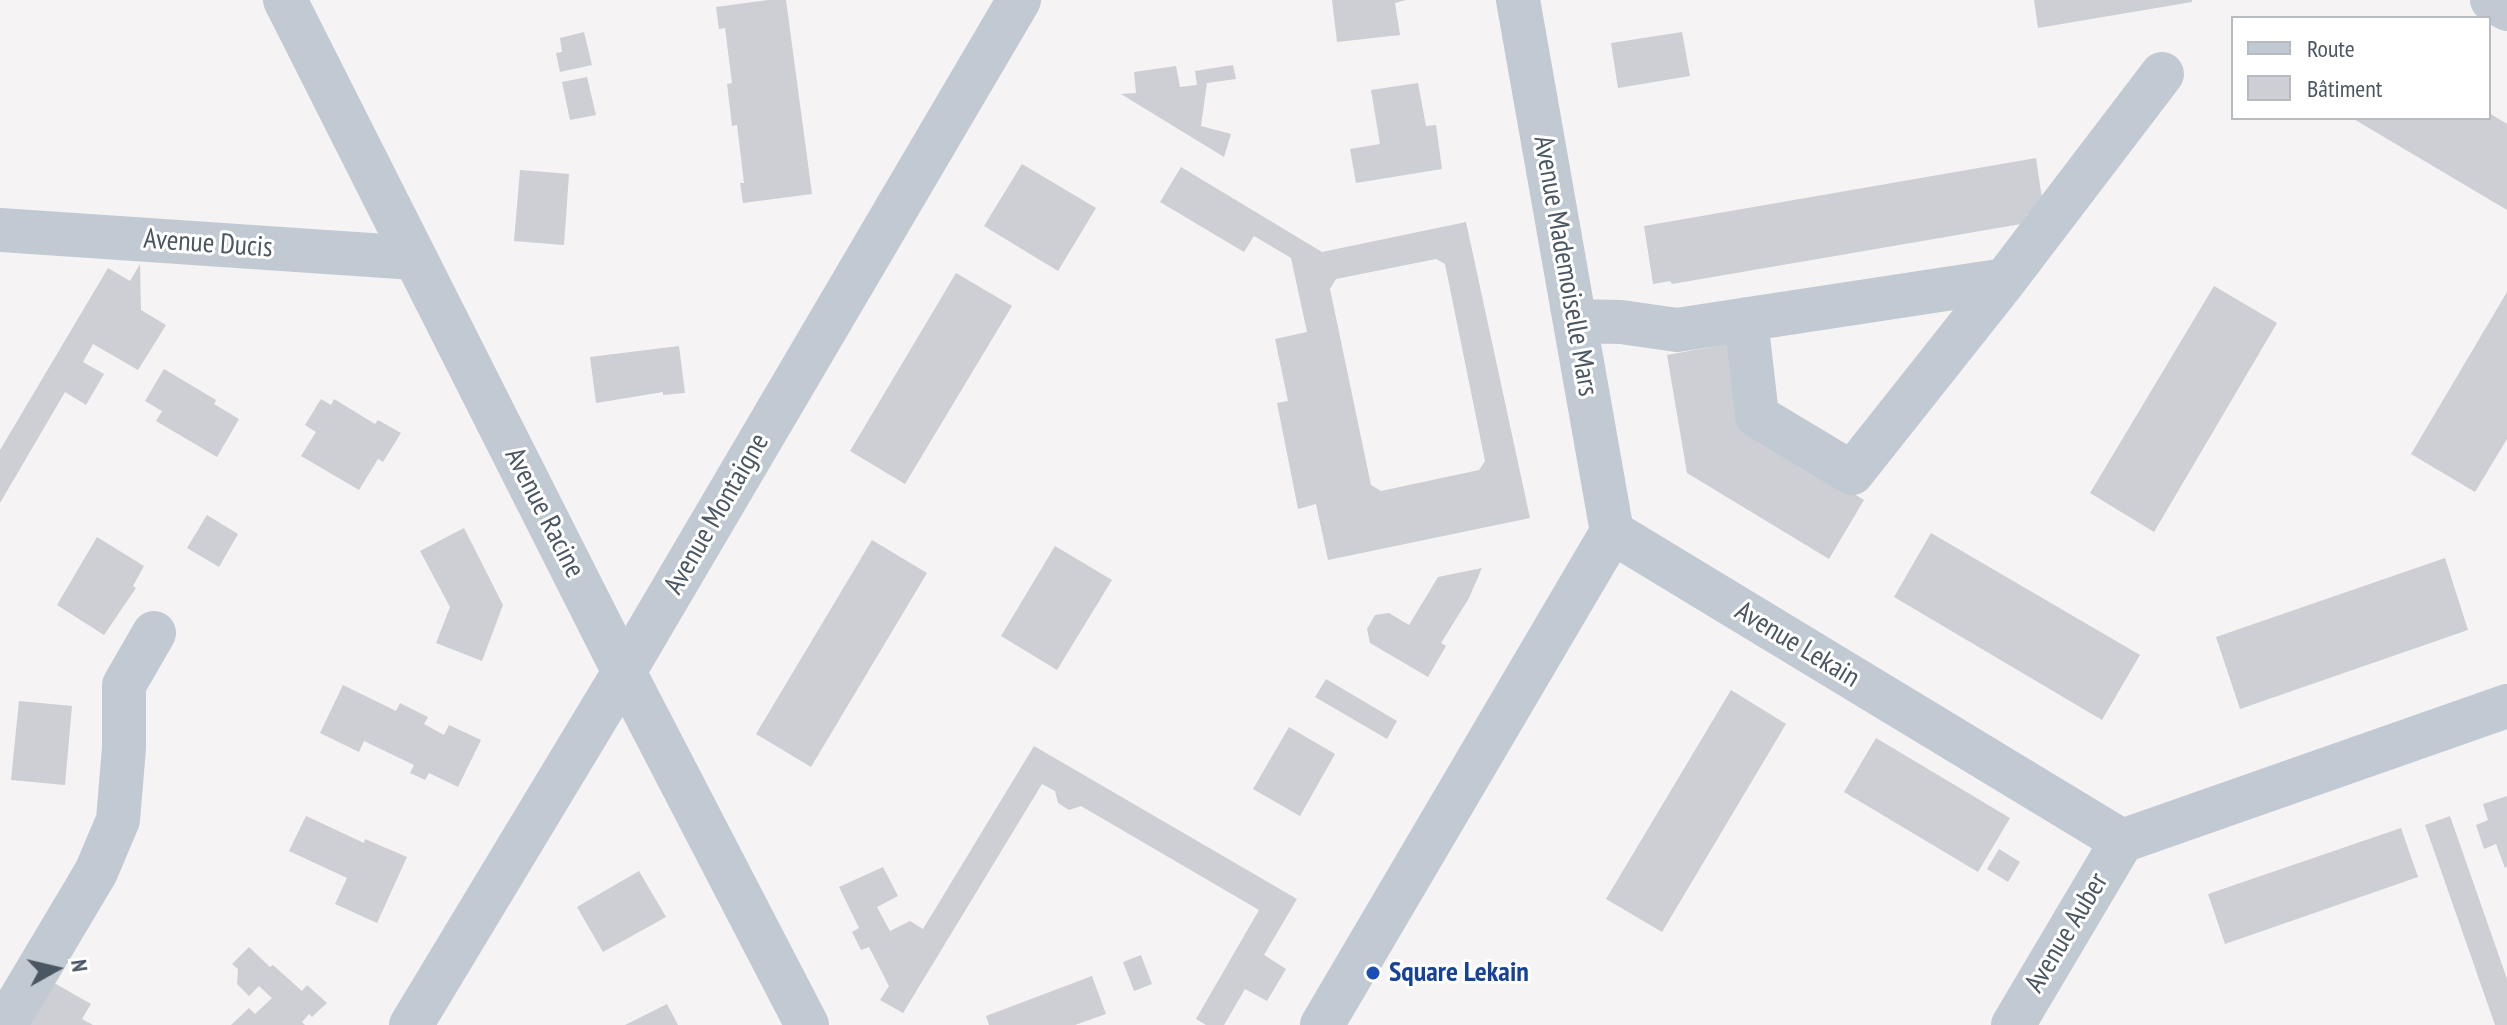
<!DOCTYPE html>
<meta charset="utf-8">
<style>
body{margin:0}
#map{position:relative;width:2507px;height:1025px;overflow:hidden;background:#f5f3f3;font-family:"PT Sans Narrow",sans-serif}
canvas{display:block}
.legend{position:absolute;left:2231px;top:16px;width:260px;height:104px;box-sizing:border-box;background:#fff;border:2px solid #b7bbc0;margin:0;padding:10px 14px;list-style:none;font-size:24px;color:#4a5661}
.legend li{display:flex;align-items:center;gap:16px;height:40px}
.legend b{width:40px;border:2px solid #b7bbc0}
.north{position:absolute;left:16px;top:929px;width:80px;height:80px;-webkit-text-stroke:6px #fff;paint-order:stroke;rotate:82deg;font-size:22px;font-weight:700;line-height:32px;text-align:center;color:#4a5661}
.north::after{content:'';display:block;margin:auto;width:28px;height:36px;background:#4a5661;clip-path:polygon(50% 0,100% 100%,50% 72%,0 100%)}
</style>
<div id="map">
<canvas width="2507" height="1025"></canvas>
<ul class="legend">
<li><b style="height:10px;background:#c1cad2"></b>Route</li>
<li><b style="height:22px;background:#cdcfd5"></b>Bâtiment</li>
</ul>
<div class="north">N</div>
</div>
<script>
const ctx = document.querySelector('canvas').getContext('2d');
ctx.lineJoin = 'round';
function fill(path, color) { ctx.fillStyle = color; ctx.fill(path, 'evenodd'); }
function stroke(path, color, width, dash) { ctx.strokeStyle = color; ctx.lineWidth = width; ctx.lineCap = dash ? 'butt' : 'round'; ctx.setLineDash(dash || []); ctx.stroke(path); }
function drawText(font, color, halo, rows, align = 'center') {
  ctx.font = font + ' "PT Sans Narrow",sans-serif'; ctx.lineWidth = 6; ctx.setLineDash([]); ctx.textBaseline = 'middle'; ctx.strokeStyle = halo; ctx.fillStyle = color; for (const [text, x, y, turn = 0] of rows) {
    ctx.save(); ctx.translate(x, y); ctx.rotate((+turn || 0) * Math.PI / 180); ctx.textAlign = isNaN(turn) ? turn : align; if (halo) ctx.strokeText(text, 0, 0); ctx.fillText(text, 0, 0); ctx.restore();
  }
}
fill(new Path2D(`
 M768,0H786L812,194L743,203L740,183H744L737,125L732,126L727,84L732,83L725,28L719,29L716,7Z
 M1332,0H1406L1395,3L1400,35L1337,42Z
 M2034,0H2192V2L2038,28Z
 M584,32L592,65L560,72L556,53L562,52L560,38Z
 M1682,32L1690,76L1618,88L1611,43Z
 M1233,65L1236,79L1207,83L1201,126L1231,134L1224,157L1121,94L1136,93L1134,72L1176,66L1180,87L1197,85L1195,71Z
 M587,77L596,115L570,120L562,82Z
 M1418,83L1426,126L1436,125L1442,169L1356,183L1350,149L1380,144L1371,90Z
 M2489,113L2507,124V210L2352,118H2489Z
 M2036,158L2044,212L2026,215L2027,223L1672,284L1670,281L1653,284L1644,226Z
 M1022,164L1096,208L1058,271L984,226Z
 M1181,167L1322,252L1466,222L1530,518L1328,560L1316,504L1298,509L1277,403L1288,401L1275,339L1307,332L1291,258L1254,236L1244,252L1160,202ZM1436,259L1445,264L1485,461L1479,470L1381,491L1371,485L1330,289L1336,279Z
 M520,170L569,174L564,245L514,241Z
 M140,264L141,310L166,325L138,370L93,344L83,362L104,374L86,405L65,392L0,503V450L108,268L130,281Z
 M956,273L1012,306L905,484L850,451Z
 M2214,286L2277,323L2154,532L2090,493Z
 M2507,292V439L2475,492L2411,454Z
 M1733,343L1753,432L1864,500L1829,559L1687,473L1667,355Z
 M679,346L685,393L663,395V392L596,403L590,357Z
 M164,369L216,400L214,404L239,419L217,457L156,421L162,411L145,401Z
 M321,399L331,405L334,399L375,424L378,420L401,433L383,462L378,459L359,490L301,456L316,432L305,425Z
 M207,515L238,534L219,567L187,548Z
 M464,528L503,605L482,661L436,643L450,607L420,551Z
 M1931,533L2140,655L2102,720L1894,597Z
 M97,537L144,566L133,586L136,588L104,635L57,605Z
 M872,540L927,573L811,767L756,734Z
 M1055,546L1112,580L1057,670L1001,636Z
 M2445,558L2468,630L2240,709L2216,637Z
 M1482,568L1469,598L1441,643L1446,646L1428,677L1370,643L1367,629L1375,615L1389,613L1409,625L1438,577Z
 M1326,679L1397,721L1387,739L1315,697Z
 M343,685L396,711L400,703L428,717L424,724L444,735L449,725L481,740L458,787L429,773L425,780L410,773L414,765L364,741L359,752L320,733Z
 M1731,690L1786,724L1662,932L1606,899Z
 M19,701L72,706L65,785L11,780Z
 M1289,727L1335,754L1300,816L1253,789Z
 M1876,738L2010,818L1978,872L1844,792Z
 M1034,746L1297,899L1264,955L1286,969L1267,1001L1245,989L1224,1025H1206L1196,1019L1259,910L1081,806L1069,810L1058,803L1055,791L1042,784L903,1013L880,1000L889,986L869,947L861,950L852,932L859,928L839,887L883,867L898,896L877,907L890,931L910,921L923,929Z
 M2507,796V867L2505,868L2496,844L2484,849L2476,825L2488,820L2483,804Z
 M306,816L364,843L365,839L407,857L377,923L335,904L347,878L289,851Z
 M2450,816L2507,979V1025H2495L2425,825Z
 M2401,828L2418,877L2225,944L2208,894Z
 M1999,849L2020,862L2008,882L1987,869Z
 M639,871L666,917L603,952L577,907Z
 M249,947L270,967L273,965L302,991L307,985L327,1003L312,1017L309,1014L302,1022L305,1025H231L249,1008L255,1014L272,998L259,986L249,996L237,984L238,969L232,964Z
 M1141,955L1152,984L1134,991L1123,962Z
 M1092,976L1106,1014L1075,1025H989L986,1016Z
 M49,980L91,1004L82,1019L93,1025H23Z
 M667,1004L678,1025H625Z`), '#cdcfd5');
stroke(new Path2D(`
 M285,0L624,672L807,1025
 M1518,0L1612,532
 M2492,0L2507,9
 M0,230L415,258
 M1746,319L1757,416L1852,473L2005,280
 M1575,321L1621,322L1677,330L2005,280L2162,74
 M1612,532L2122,841L2507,706
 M5,1025L96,872L118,820L124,748V685L154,633
 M411,1025L624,672L1019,0
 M1322,1025L1612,532
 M2013,1025L2122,841`), '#c1cad2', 44);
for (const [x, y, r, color] of [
 [1373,973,8,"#1a4fb4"]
]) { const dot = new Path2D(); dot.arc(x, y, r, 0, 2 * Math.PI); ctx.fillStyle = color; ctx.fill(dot); stroke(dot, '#fff', 3); }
drawText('28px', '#4a5661', '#fff', [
 ["Avenue Ducis",208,244,4],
 ["Avenue Mademoiselle Mars",1565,266,80],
 ["Avenue Racine",544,513,63],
 ["Avenue Montaigne",717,514,-60],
 ["Avenue Lekain",1797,645,31],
 ["Avenue Auber",2067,933,-59]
]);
drawText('bold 28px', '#164399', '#fff', [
 ["Square Lekain",1389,973]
], 'left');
</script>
